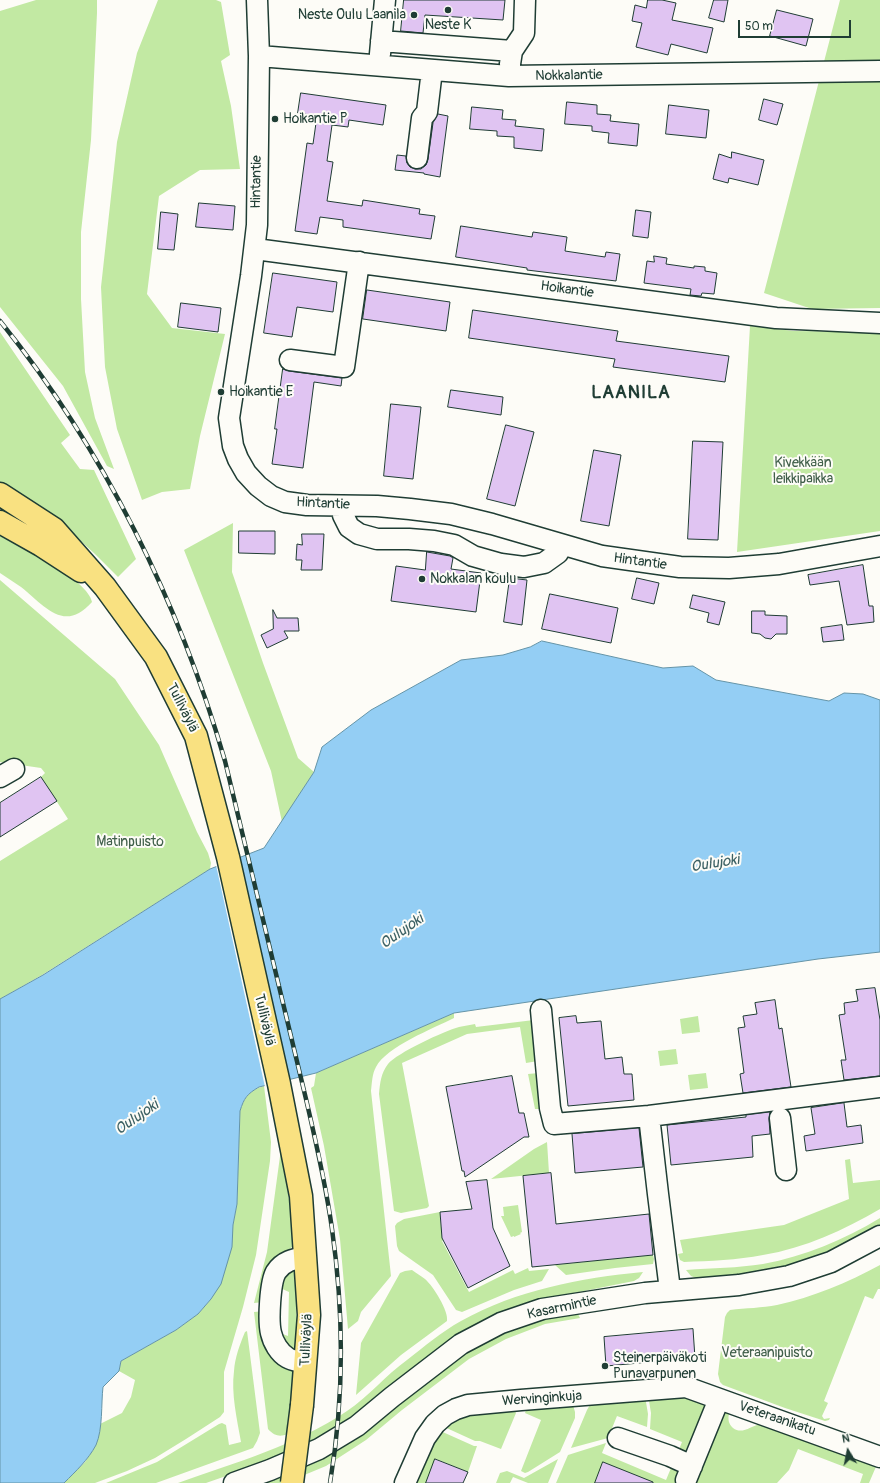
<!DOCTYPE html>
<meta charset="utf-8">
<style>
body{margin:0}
#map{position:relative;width:880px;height:1483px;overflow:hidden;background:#fdfcf7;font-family:Pangolin,sans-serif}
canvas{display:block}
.north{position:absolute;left:828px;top:1431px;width:40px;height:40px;-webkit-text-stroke:3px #fdfcf7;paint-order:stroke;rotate:350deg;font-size:11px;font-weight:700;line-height:16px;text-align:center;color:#1f3d34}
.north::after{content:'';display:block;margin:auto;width:14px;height:18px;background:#1f3d34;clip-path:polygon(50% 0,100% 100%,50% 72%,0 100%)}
.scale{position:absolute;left:738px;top:20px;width:113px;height:18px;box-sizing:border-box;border:2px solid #1f3d34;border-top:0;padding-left:5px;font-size:12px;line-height:14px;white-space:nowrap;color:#1f3d34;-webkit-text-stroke:3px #fdfcf7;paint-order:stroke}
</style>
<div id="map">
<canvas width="880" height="1483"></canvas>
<div class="north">N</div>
<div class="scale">50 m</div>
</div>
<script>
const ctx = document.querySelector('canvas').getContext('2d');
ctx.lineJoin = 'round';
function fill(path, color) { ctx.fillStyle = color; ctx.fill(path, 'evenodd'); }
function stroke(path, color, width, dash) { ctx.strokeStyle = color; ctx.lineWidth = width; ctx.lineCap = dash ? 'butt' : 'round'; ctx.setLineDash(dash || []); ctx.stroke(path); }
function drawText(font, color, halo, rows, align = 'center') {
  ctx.font = font + ' Pangolin,sans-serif'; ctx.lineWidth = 4; ctx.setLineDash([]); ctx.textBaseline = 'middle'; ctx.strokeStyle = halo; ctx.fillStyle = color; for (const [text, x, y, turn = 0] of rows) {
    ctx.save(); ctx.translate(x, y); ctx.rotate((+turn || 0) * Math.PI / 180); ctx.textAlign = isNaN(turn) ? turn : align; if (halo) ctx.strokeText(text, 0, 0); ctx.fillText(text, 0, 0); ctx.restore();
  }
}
fill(new Path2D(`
 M36,0H97V13L91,140L81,232V299L85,372L95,418L114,469L107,466L63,386L0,307V11Z
 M158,0H216L221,2L230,55L221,61L231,106L240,169L200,170L159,196L147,294L172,328L225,334L200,436L190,489L162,492L142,500L117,429L105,367L101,287L117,142L137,53Z
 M840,0H880V308L812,309L764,293Z
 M750,326L794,331L880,332V531L737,552Z
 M0,332L70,435L61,443L80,469L94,470L136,559L118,577L96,555L57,519L0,482Z
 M233,523L232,572L263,663L298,758L314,772L282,822L271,771L184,550Z
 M0,532C19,543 89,581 92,602C64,634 44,605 21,587C14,582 7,578 0,573Z
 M0,580L115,679L159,745L197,832L208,853L211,863L210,869L42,975L0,999V861L68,819L41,777L45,773L41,768L0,762Z
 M454,1013V1018C434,1028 386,1047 376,1067C372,1074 372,1083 371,1091L391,1276L361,1312L358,1321L348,1329L340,1239L324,1146L311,1088L314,1086L316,1073Z
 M698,1016L700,1032L682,1034L680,1019Z
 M534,1020L538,1061L526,1063L520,1027L467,1034L402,1063L429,1206L427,1208L401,1213L394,1211L379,1094C380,1083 381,1073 388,1064C397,1053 444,1031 459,1027C464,1026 470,1025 475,1024L476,1027Z
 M676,1049L678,1064L660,1066L658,1051Z
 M539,1073L542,1109H535L528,1074Z
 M706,1073L708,1088L690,1090L688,1075Z
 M264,1086L271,1142L270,1161L256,1255L243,1307L224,1372V1412L220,1417L186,1439L155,1458L127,1471L95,1483H64L85,1462L96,1444L100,1424L122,1413L131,1397L135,1380L119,1371L121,1361L176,1330L198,1314L211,1299L233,1225L237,1204L240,1111C244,1098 249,1090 264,1086Z
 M547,1142L549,1173L491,1179L534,1149Z
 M283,1148L294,1243L293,1246L272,1266L264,1302L254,1303L267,1252L281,1149Z
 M850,1159L853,1183L880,1180V1209C844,1230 805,1248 763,1255C737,1260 710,1261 684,1262L680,1260L678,1254L683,1253L680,1240L784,1225L849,1199L845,1160Z
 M518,1205L522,1232L520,1233L521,1234L514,1237V1236L511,1237L501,1216H504L503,1207Z
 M440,1212L441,1227L477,1223L442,1241L469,1292L513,1270L515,1274L528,1268L529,1271L549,1269L542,1281L514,1290L462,1312L456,1310L433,1275L399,1251L397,1246L395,1226L397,1223L404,1219Z
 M880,1218V1226C856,1240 830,1255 803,1262C769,1272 734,1276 698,1279L691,1276L686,1270C712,1268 738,1268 763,1264C805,1256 844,1240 880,1218Z
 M653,1255L654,1259L653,1264L615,1268L566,1275L555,1265Z
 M880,1265V1289H878L873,1299L865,1296L824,1401L828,1403L822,1416L824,1419L830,1418L829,1420L825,1421L785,1408L723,1385L720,1382L718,1374L725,1317L727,1313L730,1310C746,1308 762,1308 777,1305C813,1297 847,1283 880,1265Z
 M294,1270L296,1272L297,1347L295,1349L288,1348L277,1332L288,1336L289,1292L278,1287L282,1274Z
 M412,1270C416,1273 421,1276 425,1279C433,1286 449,1311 447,1321L401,1355L356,1395L361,1343L400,1273L405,1271Z
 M643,1272L639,1278L634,1281L539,1300L498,1314L353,1417L315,1441L269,1461L206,1483H178C234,1463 297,1445 347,1411C368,1397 386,1375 407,1360C424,1347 441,1332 461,1321C517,1290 580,1278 643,1272Z
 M265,1311L285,1362L294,1374L295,1431C284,1436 277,1439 268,1429L254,1312Z
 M578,1314L580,1318L545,1324L506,1339L469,1359L402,1410L366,1440L326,1466L285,1483H261L465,1352L504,1331L546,1318Z
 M247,1331L260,1433L257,1441L253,1448L156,1483H106L157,1462L219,1424L222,1423L226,1425L229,1445L241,1442C237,1419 231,1394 234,1371C235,1357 240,1344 245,1332Z
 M686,1393L708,1406L690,1455L678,1452L682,1442L650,1429L651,1413L648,1395Z
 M645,1396L648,1414L647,1427L617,1416L608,1438L571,1448L587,1410L591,1403Z
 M573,1405L575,1412V1418L560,1452L528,1472L525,1473L521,1471L541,1420L525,1413L527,1407Z
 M513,1406L516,1413L501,1449L480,1441H475L440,1425L448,1419Z
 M726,1413H729C728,1419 728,1423 733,1428C742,1435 751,1426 760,1424L878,1462L869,1483H860L863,1474L798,1449L789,1470L777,1483H694L722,1414Z
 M436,1429L474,1446H477L468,1472L436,1459L426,1483H415Z
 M606,1443L602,1453L666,1480L671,1468L680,1470L678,1483H654L603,1462L595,1483H556L568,1455Z
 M558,1459L548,1483H528L513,1477L510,1483H496L500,1473L507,1471L524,1478Z`), '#c2e9a3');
const water = new Path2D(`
 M542,641L663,668L693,666L716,680L829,701L844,693L863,694L880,700V952L818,959L454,1013L316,1073L259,1087C247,1094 244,1098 240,1111L237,1204L233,1225L232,1247L221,1284L211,1299L198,1314L176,1330L121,1361L119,1371L103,1387C101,1404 103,1429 96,1445C88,1460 76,1471 64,1483H0V999L43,975L210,869L264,848L314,772L322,747L371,710L461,660L503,655L530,647Z`);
fill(water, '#94cef4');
stroke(water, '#6594a7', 1);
fill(new Path2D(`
 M228,860L276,1085L265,1087L216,865Z`), '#fdfcf7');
const building = new Path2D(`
 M404,0H505L503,20L425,15L423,33L401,31Z
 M648,0H662L676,3L672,20L713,28L707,53L671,44L668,55L636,47L642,23L632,21L635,5L646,8Z
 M714,0H728L724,22L709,18Z
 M777,10L813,19L806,46L770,36Z
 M301,93L386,105L383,125L349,120L348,127L332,125L327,161L333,162L327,201L362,206L363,200L420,209L419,214L435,216L431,239L343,227V220L320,217L317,234L295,231L307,143L313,144L317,116L298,113Z
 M764,99L783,104L777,125L759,120Z
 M567,102L597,105V114L611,115L610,121L639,124L637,146L608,143L609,133L592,131V126L565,124Z
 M669,105L709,110L706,138L666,134Z
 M472,107L503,110L502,119L516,120L515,126L544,129L542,151L514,148V137L497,136V131L470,129Z
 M438,114L448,116L440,177L424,174V173L395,170L397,155L406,156L407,163L410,167L415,169H421L426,165L428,159L433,123Z
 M732,152L764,160L758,185L729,178L728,183L713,179L719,154L731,158Z
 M199,203L235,206L233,230L196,227Z
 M636,210L651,212L648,238L633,236Z
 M161,212L178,214L174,250L158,249Z
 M461,226L532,237L533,232L567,237L565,251L605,257L606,252L620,254L616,281L527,270V268L456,257Z
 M654,256L667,258L666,264L694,268V266L705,267V271L717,273L714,294L702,293L701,296L690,295L691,289L644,283L647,261L654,262Z
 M273,273L337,282L333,312L297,307L292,337L264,333Z
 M367,290L450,302L446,331L363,319Z
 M181,303L221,308L218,332L178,327Z
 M473,310L618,331L616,341L729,356L725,382L613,367L615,359L469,338Z
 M283,369L289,371L342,378L341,386L314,382L303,468L272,464L277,429H275Z
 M451,390L503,397L501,415L448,407Z
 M391,404L421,407L413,479L384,476Z
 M506,425L534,432L515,506L487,499Z
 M693,441L723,442L718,540L688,539Z
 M594,450L621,455L609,526L581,521Z
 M239,531H275V554L239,553Z
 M302,534H324L322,570H301L302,560H296L297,544L302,545Z
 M427,552L450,556L453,558L451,569L481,573L476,612L391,601L396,566L425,570Z
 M863,565L869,606H873L874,622L847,625L839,581L810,585L808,575Z
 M510,578L527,580L522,625L504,622Z
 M637,578L659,583L654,604L632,599Z
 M550,594L618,608L611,643L542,629Z
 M693,595L725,602L719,625L707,622L709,613L690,608Z
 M273,610L277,618H298L299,631H284L288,638L267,648L261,635L273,629Z
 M752,611H765V615L787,616V634H776L771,639L765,638L760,634L752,633Z
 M842,625L844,640L823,642L821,628Z
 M41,777L57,801L0,837V803Z
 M875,988L880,1020V1076L844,1080L841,1060H846L839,1015L845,1014L844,1003L858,1001L856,990Z
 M775,1000L779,1029L782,1028L791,1087L743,1093L740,1074L744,1073L738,1028L745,1027L743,1016L757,1014L755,1003Z
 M576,1016L577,1023L601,1021L605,1059L622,1057L624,1074H632L634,1100L568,1106L559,1018Z
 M512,1076L519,1113H524L529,1137H524L465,1177L464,1171H462L446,1087Z
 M844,1103L847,1127L861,1125L863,1143L806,1151L804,1136L815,1134L811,1108Z
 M770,1112L769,1119L770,1134L752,1136L753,1157L671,1165L667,1125L746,1117V1115Z
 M639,1128L643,1167L575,1173L572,1134Z
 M551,1173L556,1224L649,1214L653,1255L532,1267L523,1176Z
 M487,1180L493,1228L510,1266L468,1288L442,1238L440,1212L472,1209L466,1182Z
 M693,1329L695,1358L606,1366L604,1337Z
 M435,1459L468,1472L463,1483H426Z
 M603,1462L653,1482V1483H595Z`);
fill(building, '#e0c4f2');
stroke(building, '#1f3d34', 1);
const minor = new Path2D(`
 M257,0L259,56L257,225L251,276L229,418L233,446L238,459L246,473L258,486L271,496L285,502L307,505L377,506L410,509L451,514L492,524L602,556L680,567L729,568L779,564L880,546
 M381,41L512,51
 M380,54L385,0
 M259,56L509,76L880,71
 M510,64L512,51L524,33L525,0
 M417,158L422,118L427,112L432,70
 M255,249L776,318L880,323
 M290,360L344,367L359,262
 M342,506L343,515L349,527L359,534L377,539H409L434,541L454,545L473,556L501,564L524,567L544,563L558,553L561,545
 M0,777L14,769
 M541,1010L550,1108L554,1124L649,1116L880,1087
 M649,1116L658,1194L670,1290
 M780,1118L786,1170
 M305,1257C294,1259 283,1261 276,1272C270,1282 268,1321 271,1333C273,1342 279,1353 288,1358C293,1361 300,1361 305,1363
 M618,1438L670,1456L692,1466
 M686,1480L719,1399
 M234,1483L270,1470L319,1449L357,1426L392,1397L461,1344L501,1323L542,1309L645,1293L739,1285L789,1276L831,1262L880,1236
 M405,1483L425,1438L435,1424L445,1415L456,1409L468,1405L521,1400L686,1387L880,1457`);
const major = new Path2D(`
 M0,494L54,529L105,587L156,657L196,736L228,857L279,1084L301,1196L309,1315L302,1405
 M0,522L41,545L81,571`);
stroke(minor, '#1f3d34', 23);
stroke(major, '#1f3d34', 25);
stroke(minor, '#fdfcf7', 20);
stroke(major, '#f9e181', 22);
const rail = new Path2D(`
 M0,321C104,450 179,602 225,761L306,1099C316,1142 326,1185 332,1229C344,1313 344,1400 330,1483`);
stroke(rail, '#1f3d34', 4.5);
stroke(rail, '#fdfcf7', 3, [9]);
const majorBridge = new Path2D(`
 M292,1483L302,1405`);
stroke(majorBridge, '#1f3d34', 25, []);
stroke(majorBridge, '#f9e181', 22);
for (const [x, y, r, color] of [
 [448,10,4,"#1f3d34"],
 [414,15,4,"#1f3d34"],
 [275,119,4,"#1f3d34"],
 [221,392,4,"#1f3d34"],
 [422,579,4,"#1f3d34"],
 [605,1366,4,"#1f3d34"]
]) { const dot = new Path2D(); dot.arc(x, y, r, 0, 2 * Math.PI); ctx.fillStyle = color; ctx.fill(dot); stroke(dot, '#fdfcf7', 1.5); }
drawText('14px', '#1f3d34', '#fdfcf7', [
 ["Neste Oulu Laanila",406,15,"right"],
 ["Neste K",448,25,"center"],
 ["Hoikantie P",283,119],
 ["Hoikantie E",229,392],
 ["Nokkalan koulu",430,579],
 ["Steinerpäiväkoti",613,1358],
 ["Punavarpunen",613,1374]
], 'left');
drawText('14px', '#1f3d34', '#fdfcf7', [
 ["Nokkalantie",569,76,-1],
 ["Hintantie",257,182,-89],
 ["Hoikantie",567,290,8],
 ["Hintantie",323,504,3],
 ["Hintantie",640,562,8],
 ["Tulliväylä",182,708,63],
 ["Tulliväylä",264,1020,77],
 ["Kasarmintie",562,1308,-12],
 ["Tulliväylä",307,1340,-87],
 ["Wervinginkuja",542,1399,-4],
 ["Veteraanikatu",777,1419,19]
]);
drawText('14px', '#405f4a', '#fdfcf7', [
 ["Kivekkään",803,463],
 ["leikkipaikka",803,479],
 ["Matinpuisto",130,842],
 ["Veteraanipuisto",767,1353]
]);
drawText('italic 15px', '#3c6164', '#fdfcf7', [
 ["Oulujoki",715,864,-9],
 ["Oulujoki",402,932,-35],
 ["Oulujoki",137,1118,-35]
]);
ctx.letterSpacing = '1px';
drawText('bold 18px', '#1f3d34', '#fdfcf7', [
 ["LAANILA",631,393]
]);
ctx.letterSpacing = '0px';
</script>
